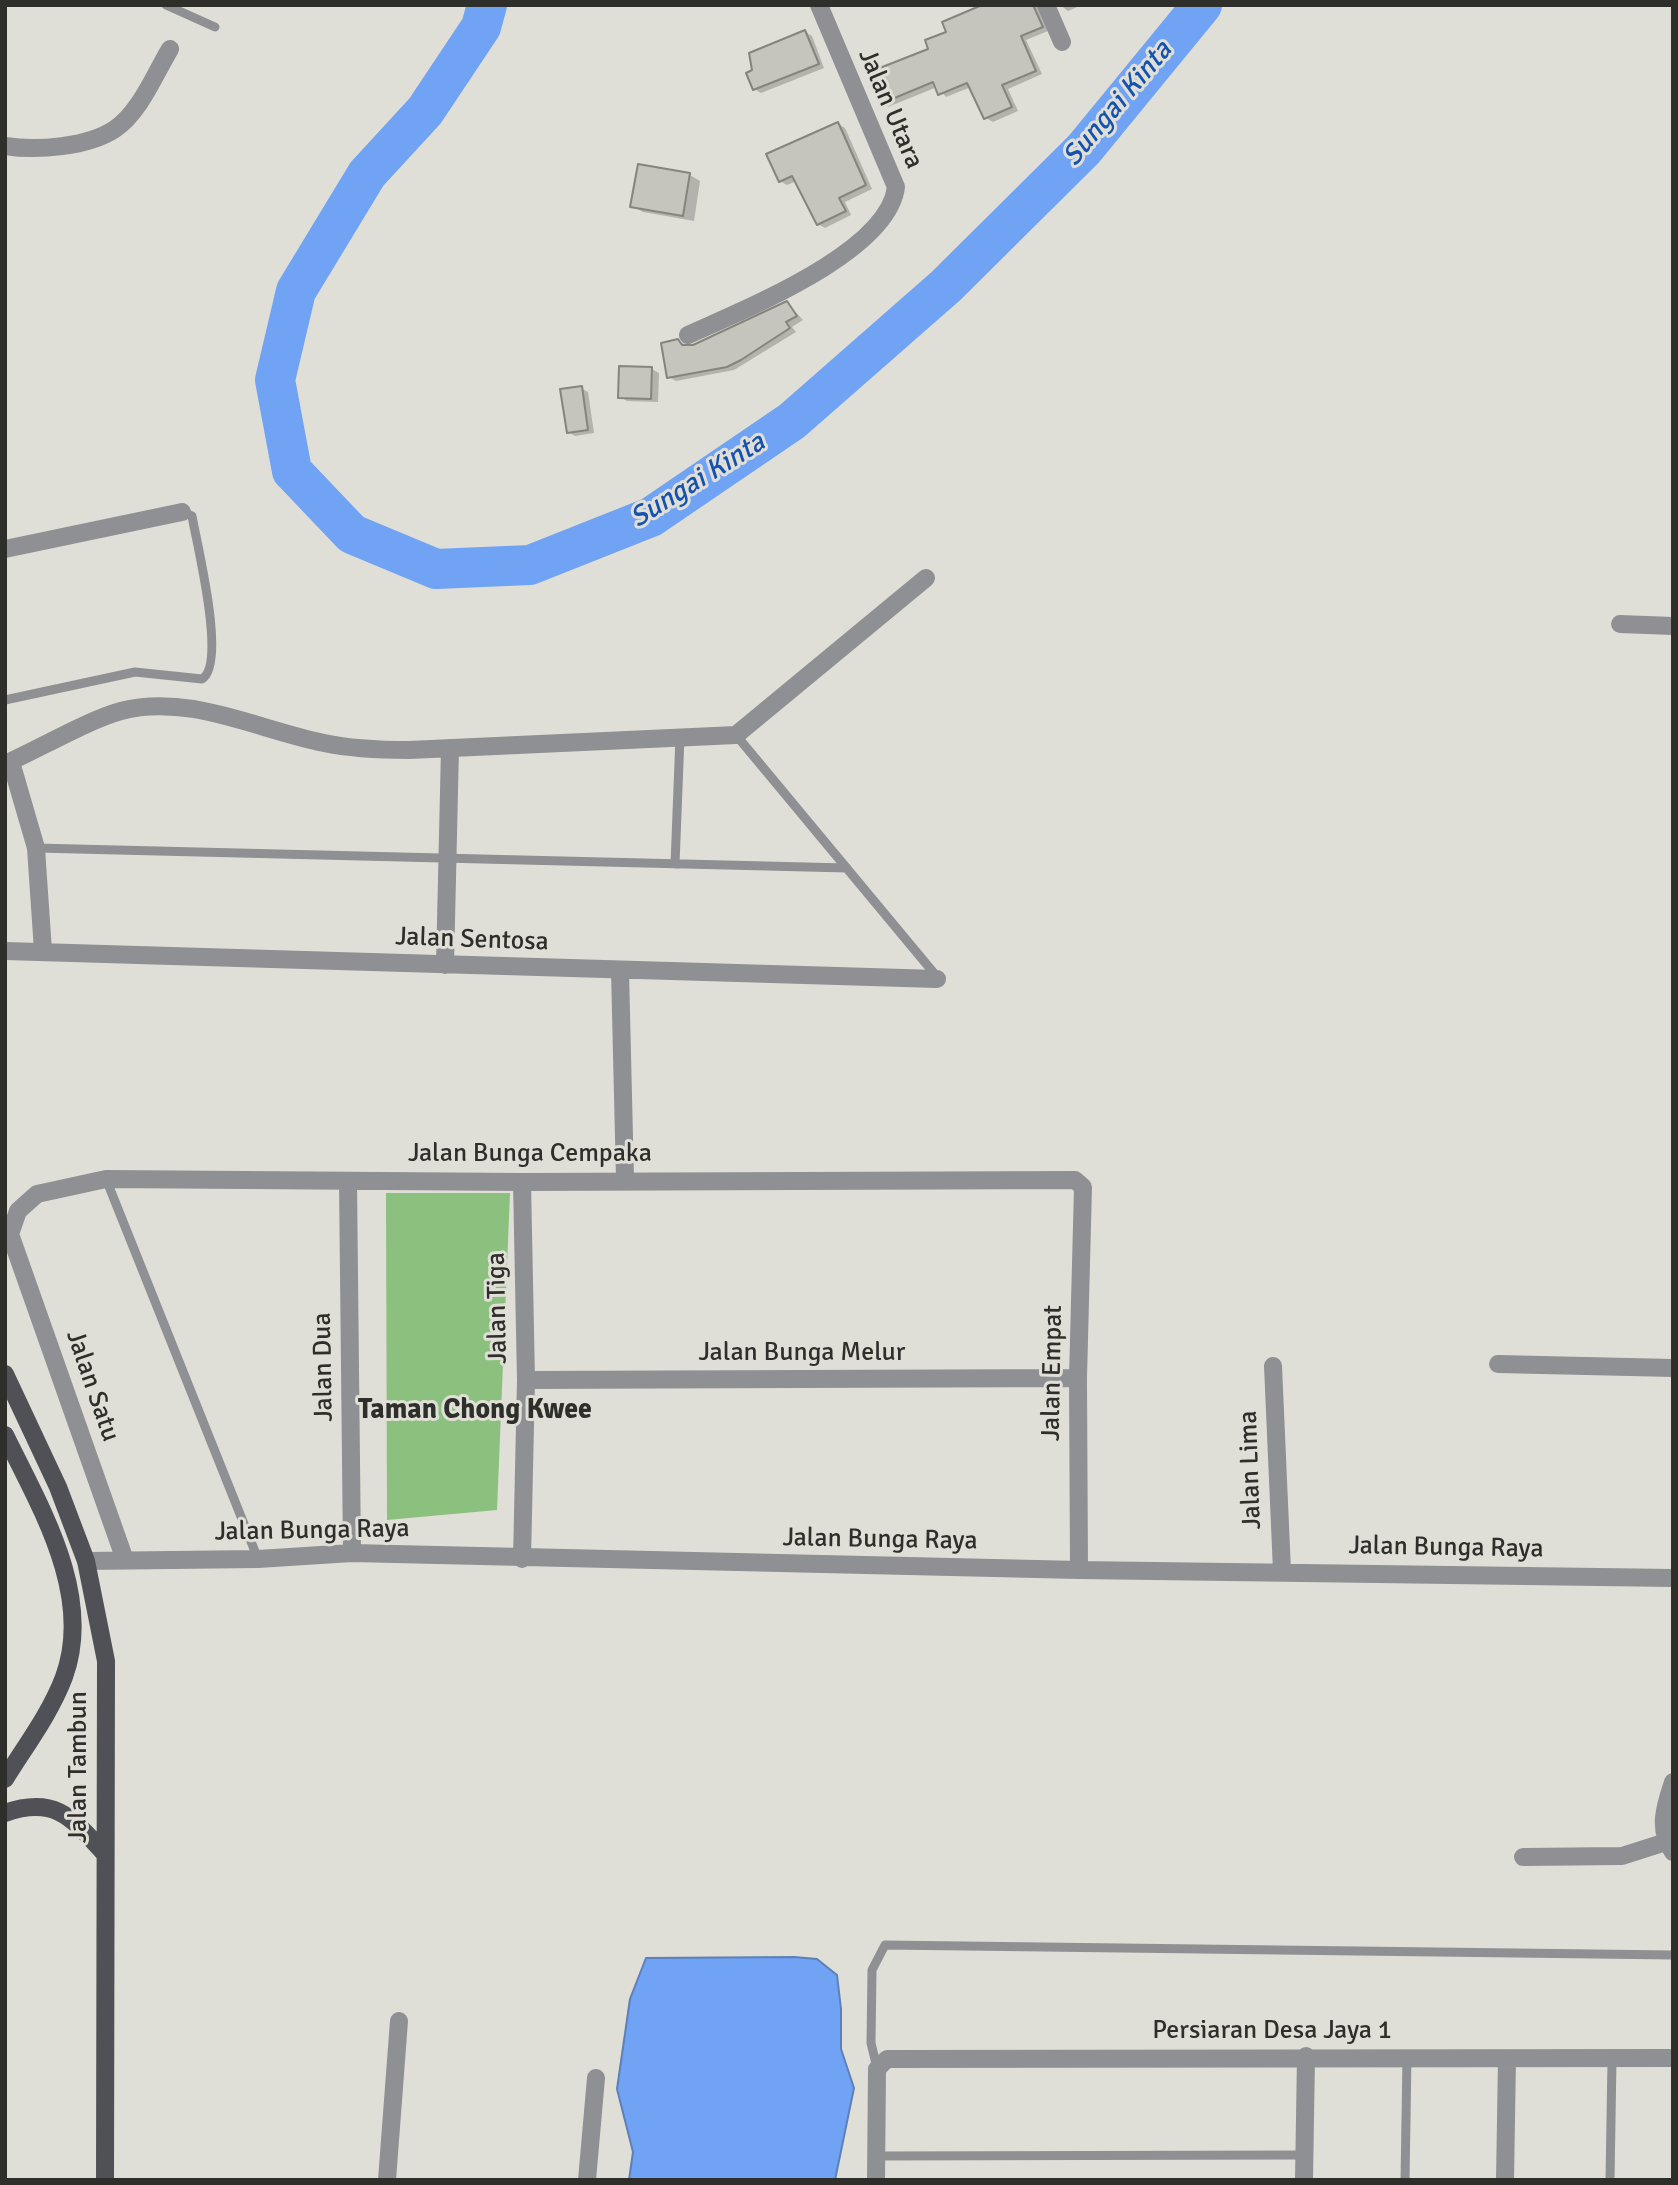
<!DOCTYPE html>
<style>
body{margin:0}
#map{position:relative;width:1678px;height:2185px;overflow:hidden;background:#e0dfd7;font-family:Signika,sans-serif}
canvas{display:block}
.frame{position:absolute;inset:0;border:7px solid #2e2e2b;pointer-events:none}
</style>
<div id="map">
<canvas width="1678" height="2185"></canvas>
<div class="frame"></div>
</div>
<script>
const ctx = document.querySelector('canvas').getContext('2d');
ctx.lineJoin = 'round';
function fill(path, color) { ctx.fillStyle = color; ctx.fill(path, 'evenodd'); }
function stroke(path, color, width, dash) { ctx.strokeStyle = color; ctx.lineWidth = width; ctx.lineCap = dash ? 'butt' : 'round'; ctx.setLineDash(dash || []); ctx.stroke(path); }
function drawText(font, color, halo, rows, align = 'center') {
  ctx.font = font + ' Signika,sans-serif'; ctx.lineWidth = 6; ctx.setLineDash([]); ctx.textBaseline = 'middle'; ctx.strokeStyle = halo; ctx.fillStyle = color; for (const [text, x, y, turn = 0] of rows) {
    ctx.save(); ctx.translate(x, y); ctx.rotate((+turn || 0) * Math.PI / 180); ctx.textAlign = isNaN(turn) ? turn : align; if (halo) ctx.strokeText(text, 0, 0); ctx.fillText(text, 0, 0); ctx.restore();
  }
}
fill(new Path2D(`
 M386,1193H510L497,1510L387,1520Z`), '#8bc07e');
const water = new Path2D(`
 M794,1957L817,1959L837,1975L841,2009V2049L854,2088L835,2180H629L633,2152L617,2089L630,1999L646,1958Z`);
fill(water, '#71a3f4');
stroke(water, '#5d80b8', 2);
fill(new Path2D(`
 M987,5H1043L1048,31L1026,40L1042,74L1008,89L1018,111L993,122L986,118L971,87L946,97L937,87L888,107L881,103L948,32Z
 M1060,5H1082L1068,11Z
 M805,32L812,36L824,68L761,93L754,89Z
 M838,124L845,128L872,189L845,202L851,215L825,228L818,224L797,181L787,185L780,181Z
 M639,166L690,175L700,181L694,221L643,212L632,206Z
 M787,303L803,320L792,327L796,332L734,370L676,381L669,377L677,341L693,347Z
 M652,369L659,373L658,402L627,401L620,397Z
 M581,388L588,392L594,433L575,436L568,432Z`), '#0003');
stroke(new Path2D(`
 M487,5L481,27L425,111L367,174L296,291L275,380L292,471L352,534L436,569L530,565L651,517L792,421L946,286L1084,149L1202,5`), '#71a3f4', 40);
const building = new Path2D(`
 M982,5H1033L1043,27L1021,36L1036,71L1002,85L1012,107L984,119L967,83L938,95L933,82L880,104L867,73L928,49L925,40L946,32L942,22Z
 M805,30L819,64L753,90L746,73L752,70L749,53Z
 M838,122L866,185L839,198L846,211L817,225L792,176L779,182L766,154Z
 M638,164L690,173L683,216L630,207Z
 M787,301L797,316L786,322L790,328L741,360L727,367L667,378L661,343L678,339L682,345H693Z
 M619,366L652,367L651,399L618,398Z
 M582,386L588,430L567,433L560,389Z`);
fill(building, '#c5c4bd');
stroke(building, '#85847d', 2);
stroke(new Path2D(`
 M166,5L215,27
 M5,700L135,672L202,679C227,664 197,545 192,516L182,512
 M736,735L938,978
 M36,848L847,868
 M675,864L680,737
 M106,1179L258,1559
 M877,2068L871,2043L872,1970L885,1945L1673,1955
 M876,2156L1304,2155
 M1405,2180L1407,2057
 M1610,2180L1612,2060`), '#8f9093', 9);
stroke(new Path2D(`
 M1046,5L1062,42
 M5,146C37,151 88,147 115,129C140,112 155,74 170,49
 M688,335C742,310 888,253 896,187L819,5
 M5,549L182,512
 M1620,624L1673,626
 M11,762L36,848L43,951
 M5,764C39,749 88,720 121,711C189,693 258,730 324,743C352,749 380,750 409,750L736,735L926,578
 M5,951L937,979
 M445,965L450,748
 M620,971L625,1179
 M348,1181L352,1553
 M10,1234L18,1211L37,1194L106,1179L522,1182L1075,1180L1083,1187L1078,1378L1079,1570
 M5,1236L10,1234L125,1560
 M1498,1364L1673,1368
 M1273,1366L1282,1571
 M526,1380L1078,1378
 M522,1559L526,1380L522,1182
 M86,1561L258,1559L352,1553L1079,1570L1673,1578
 M1673,1782C1665,1806 1657,1829 1673,1852
 M1523,1857L1622,1856L1666,1842
 M387,2180L399,2021
 M587,2180L596,2078
 M876,2180L877,2069L887,2059L1673,2058
 M1304,2180L1306,2056
 M1505,2180L1507,2059`), '#8f9093', 18);
stroke(new Path2D(`
 M5,1374L58,1487L86,1561L106,1661L105,2180
 M5,1435C40,1507 94,1595 64,1677C50,1714 26,1745 5,1779
 M5,1813C56,1795 73,1819 105,1854`), '#4f5156', 18);
drawText('26px', '#2e2e2b', '#e0dfd7', [
 ["Jalan Utara",890,109,67],
 ["Jalan Sentosa",472,940,2],
 ["Jalan Bunga Cempaka",530,1154],
 ["Jalan Tiga",498,1308,-91],
 ["Jalan Bunga Melur",802,1353],
 ["Jalan Dua",324,1367,-91],
 ["Jalan Empat",1053,1373,-89],
 ["Jalan Satu",92,1386,71],
 ["Jalan Lima",1251,1470,-92],
 ["Jalan Bunga Raya",312,1531,-1],
 ["Jalan Bunga Raya",880,1540,1],
 ["Jalan Bunga Raya",1446,1548,1],
 ["Jalan Tambun",79,1767,-90],
 ["Persiaran Desa Jaya 1",1272,2031]
]);
drawText('italic 28px', '#1552af', '#e0dfd7', [
 ["Sungai Kinta",1118,104,-50],
 ["Sungai Kinta",698,481,-32]
]);
drawText('bold 28px', '#2e2e2b', '#e0dfd7', [
 ["Taman Chong Kwee",475,1411]
]);
</script>
